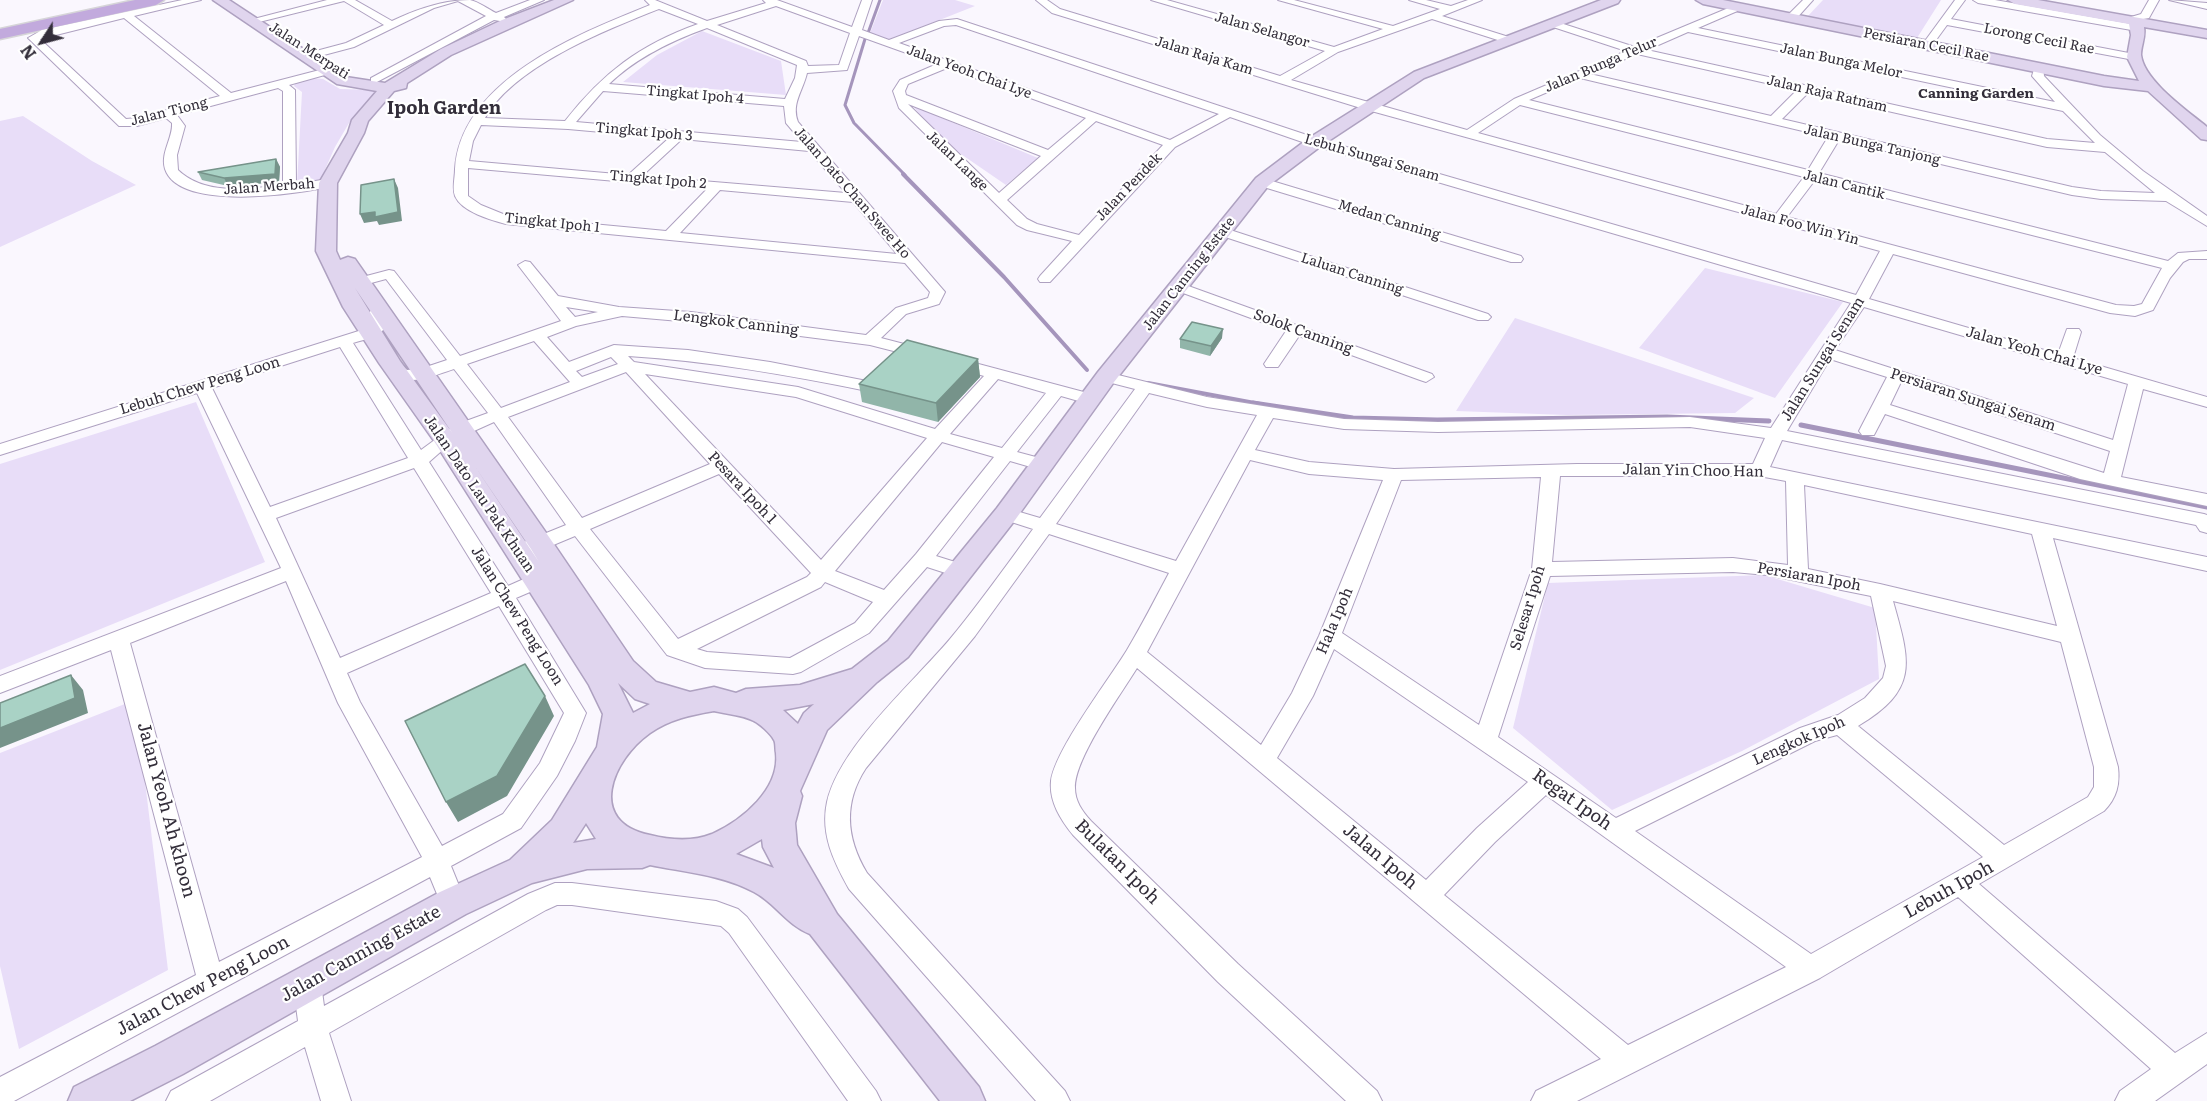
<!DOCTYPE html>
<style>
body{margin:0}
#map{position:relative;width:2207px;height:1101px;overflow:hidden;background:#faf7fe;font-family:Literata,serif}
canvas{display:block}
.north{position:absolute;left:12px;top:12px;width:60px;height:60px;-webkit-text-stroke:4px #fff;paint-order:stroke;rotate:234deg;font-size:16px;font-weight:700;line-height:24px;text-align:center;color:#332e3a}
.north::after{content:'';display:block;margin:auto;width:21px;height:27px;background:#332e3a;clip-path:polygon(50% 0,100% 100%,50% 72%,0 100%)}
</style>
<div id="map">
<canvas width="2207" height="1101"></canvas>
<div class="north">N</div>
</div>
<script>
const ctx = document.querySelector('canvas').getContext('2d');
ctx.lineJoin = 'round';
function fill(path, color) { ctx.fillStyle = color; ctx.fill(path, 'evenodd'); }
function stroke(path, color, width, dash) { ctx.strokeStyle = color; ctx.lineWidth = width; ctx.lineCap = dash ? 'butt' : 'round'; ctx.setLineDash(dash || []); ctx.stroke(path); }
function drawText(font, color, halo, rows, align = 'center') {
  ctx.font = font + ' Literata,serif'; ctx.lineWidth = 4.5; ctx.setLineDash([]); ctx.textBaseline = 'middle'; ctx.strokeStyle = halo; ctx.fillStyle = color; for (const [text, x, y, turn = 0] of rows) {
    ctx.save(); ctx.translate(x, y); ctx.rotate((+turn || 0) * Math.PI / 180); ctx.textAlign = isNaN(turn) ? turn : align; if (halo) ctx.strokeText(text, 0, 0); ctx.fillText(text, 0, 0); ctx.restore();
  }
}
fill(new Path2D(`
 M883,0H955L975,6L889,40L870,33Z
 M1823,0H1941L1917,38L1807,17Z
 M702,31L781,61L786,95L623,82L657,55Z
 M312,78L323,79L340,89L379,90L349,123L335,147L320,181L297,185L302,92L294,86L296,82Z
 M913,106L1038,158L1006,185L939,139Z
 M23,116L92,161L136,185L0,247V121Z
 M1705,268L1843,302L1775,398L1639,348Z
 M1515,318L1754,398L1735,413L1566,415L1456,411Z
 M196,402L265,562L0,670V464Z
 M1764,575L1875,608L1879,679L1742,751L1612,810L1513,728L1548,583Z
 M135,700L168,970L19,1049L0,966V753Z`), '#e8ddf8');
stroke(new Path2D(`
 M868,33L880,0
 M865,39L845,105L854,123L905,175`), '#a595bc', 3);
stroke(new Path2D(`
 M903,174L1004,277L1087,370
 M1148,383L1260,404`), '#a595bc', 4);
stroke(new Path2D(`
 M1253,403L1353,418L1437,420L1667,417L1769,421
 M1801,425L2207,507`), '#a595bc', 5);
const street = new Path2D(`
 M182,0H201L134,16L231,93L335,66L339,67V71L289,85L295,90L296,184L328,179L335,183L333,186C299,194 179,212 165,169C160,153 173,138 172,123L166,118L137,126H119L28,38L42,30ZM124,18L220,96L137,118L126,119L40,39ZM278,88L283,91V185C249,189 205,196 178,170L177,155L185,126L177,115Z
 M327,0H355L392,21C415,10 442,0 470,0C479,2 488,9 496,13L530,0H544L504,17L507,20L506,22L494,20L375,83L371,82V78L486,16L458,1L434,8L354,47L305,60L301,59V55L346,43L384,25L344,1L251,24L246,21Z
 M645,0H655L707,21L766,3L763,0H777L852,27L862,0H872L862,30L889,40L939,21L957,19L1319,139L1856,295L1880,251L1364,109L1052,13L1036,0H1047L1060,9L1280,76L1325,51L1151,0H1167L1334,47L1383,29L1278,0H1294L1393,26L1440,9L1409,0H1426L1451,6L1468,0H1482L1442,16L1512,38V42H1504L1432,19L1338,52L1291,80L1467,130L1514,99L1626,51L1547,25L1546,23L1551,20L1635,47L1738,4L1742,5V9L1698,28L2055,102L2032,76L2035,66H2043L2044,76L2100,135L2143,171L2207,216V226L2166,201L2101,199L2072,195L1839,140L1819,173L2168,261L2178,253L2207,251V259H2189L2183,262L2170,278L2153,310L2135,316L2110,313L1893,254L1869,299L2058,354L2067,329H2079L2081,332L2073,358L2207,397V407L2143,389L2121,477L2207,494V506L2080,479L1885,414L1874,435H1862L1859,431L1887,377L1830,359L1787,431L2204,514L2207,515V533L2200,531L2196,525L1782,440L1770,467L2207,557V571L2053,538L2118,767C2120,784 2117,798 2104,811L1979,884L2175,1053L2207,1033V1064L2155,1101H2115L2120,1091L2151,1069L1958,897L1820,978L1577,1101H1531L1536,1091L1601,1059L1137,668C1121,694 1074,759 1075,788C1075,801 1082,811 1091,821L1238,964L1377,1091L1382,1101H1346L1218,982L1073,835C1061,820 1049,802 1051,781C1055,750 1108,681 1127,650C1142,625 1155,599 1169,573L1049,534L975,636L866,768C843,803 846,838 867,873L1065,1091L1070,1101H1036L849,889C834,862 820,834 827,802C840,746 913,683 950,639C979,604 1006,566 1033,529L999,518L997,514L999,510L1006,508L1040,518L1135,389L1100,380L1098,377L1100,374L1106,372L1207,397L1344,419L1438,422L1690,417L1771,428L1851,303L1311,145L1230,117L1175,147L1050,282H1040L1038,279L1040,276L1072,241L1027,230L1017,225L899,108L893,91L900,80L937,64L859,36L847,70L807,73C803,91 791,103 798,122L945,292L939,304L906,314L881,338L931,351L933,354L931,357L925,359L870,345L691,322L622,316L576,326L547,337L569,362L614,345L688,350L770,362L867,381L875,386L873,390L867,391C788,375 709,361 628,356L634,362L798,387L935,429L984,376L950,366L948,363L956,358L1095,395L1097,399L1089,404L1061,396L1017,452L1047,460L1050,464L1047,468L1041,470L1010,461L936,556L968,566L971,571L968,576L961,578L927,567L869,633L801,672L793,674L705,668L667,655L575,536L539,551L537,555L547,581L544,586L516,598L586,713L575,741L557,776L521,828L451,866L466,903L462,911L453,914L444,911L430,877L14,1101H0V1077L196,975L111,650L0,693V676L281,568L197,393L0,455V444L365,329L371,325L368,314L375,306L380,304L388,309L384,314L387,326C378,337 366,339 353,343L421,450L455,425L488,413L454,369C426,378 402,391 382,363L384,360H396L407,370L420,369L447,360L386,279L360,286L353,282L355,279L389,270L394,271L460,356L561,321L518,265L525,261L530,262L558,296L619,307L691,312L866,335L896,308L928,298L930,292L905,263L506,224C491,220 462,212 455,196C452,188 455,178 455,169C461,80 578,34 650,5ZM776,6L850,33L839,65L808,66L806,61L717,25ZM659,9L698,24C639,45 603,73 565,121L485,118C514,66 606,30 659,9ZM956,25L1219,114L1170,140L899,43L944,26ZM707,28L797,65L795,78L785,99L609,84C636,58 671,41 707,28ZM1688,32L2063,111L2095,143L2047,139L1647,50ZM1637,54L1797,90L1771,116L1590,74ZM947,68L1086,118L1048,150L906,95L905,91L908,84ZM1580,78L1828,137L1808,170L1529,100ZM603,91L784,106L786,123L802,142L576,122ZM1808,93L2047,147L2105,152L2155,193L2101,191L2072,187L1782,119ZM908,104L1041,156L999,193ZM1520,105L1804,177L1776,214L1478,133ZM1096,121L1163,145L1079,235L1037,224L1027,219L1007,200ZM481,125L568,129L669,138L628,175L469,161L473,141ZM682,139L809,151L846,193L642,176ZM468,168L707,189L666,231L508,216L481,205L468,196ZM1815,180L2162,268L2142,304L2134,306L2116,305L1787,217ZM720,190L853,202L897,254L680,233ZM566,307L598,312L575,317ZM1864,307L2128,384L2113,440L1835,350ZM534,341L570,382L501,408L467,364ZM340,347L408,458L270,507L212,388ZM611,357L618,364L582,377L576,371ZM626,372L710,464L582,518L508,417ZM645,374L796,397L927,438L821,560ZM998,379L1046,393L1002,448L950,434ZM1901,382L2110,451L2104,473L1890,405ZM1149,393L1207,407L1257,415L1176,561L1056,524ZM1273,418L1344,429L1438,432L1690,427L1765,438L1753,464H1577L1394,469L1309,462L1255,450ZM494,422L566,525L524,542L517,555L526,578L508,586L429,462L454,440ZM942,442L994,457L916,554L884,590L835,571ZM1250,460L1309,474L1383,480L1319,636L1292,693L1261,745L1147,652ZM414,468L491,593L340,658L276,518ZM719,474L811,573L807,577L678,639L590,529ZM1560,476H1759L1786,481L1788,565L1733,558L1552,562ZM1541,477L1532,569L1479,725L1342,633L1401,480ZM1804,485L2032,534L2057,626L1880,584L1808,569ZM1733,572L1767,575L1871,596L1886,666L1883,678L1865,698L1838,715L1800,728L1616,818L1498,737L1550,576ZM286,581L338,703L422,857L219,962L130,643ZM825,582L873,602L855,623L790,658L707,652L697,649L821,587ZM1893,601L2061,642L2094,767V787L2088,797L2004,845L1858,726C1920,689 1910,662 1893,601ZM499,606L564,713L540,763L503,814L442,846L360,702L347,673ZM1334,649L1528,782L1477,828L1426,880L1277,758L1313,696ZM1837,735L1983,857L1811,954L1635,831L1815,741ZM1546,795L1786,967L1628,1045L1444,895L1495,842Z
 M1803,0H1813L1795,20H1787V16Z
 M1955,0H1965L1951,19L2134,54L2139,57L2134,60L1947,25L1931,47H1923L1922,45Z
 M1973,0H1995L2137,25L2142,28L2137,31L1978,3Z
 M2149,0H2159L2149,18L2131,21V17L2141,14Z
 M2169,0L2207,3V9Z
 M1262,178L1521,256L1523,259L1521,262H1511L1257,185L1256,182L1257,179Z
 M1221,227L1488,314L1491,317L1488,320H1478L1216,234L1214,231Z
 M1180,283L1432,374L1434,377L1426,382L1420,380L1299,336L1278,367H1266L1264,364L1286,331L1175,290L1173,287L1175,284Z
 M555,883H572L716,901L738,909L747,917L876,1091L881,1101H848L729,933L721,926L572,905H557L546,910L329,1033L351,1101H321L305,1047L210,1101H166L171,1091L298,1021L293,984L297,975L307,971L317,975L321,984L324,1006L528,894Z`);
const secondary = new Path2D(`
 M213,0H229L346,77L385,83L441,49L502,20L554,0H573L451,55L407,83L406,88L394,91L368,121L364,133L337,183L336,251L340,260L348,257L355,259L549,537L633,661L656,682L690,692L714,687L736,693L746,689L800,685L852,669L888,641L997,508L1098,372L1256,178L1309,138L1414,72L1601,0H1620L1618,3L1424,78L1321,146L1268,186L1114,382L1015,520L908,657L877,682L827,730L800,791L802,796L795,823L797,845L837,914L979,1087L985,1101H940L810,934C787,925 775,903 754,892C723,875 684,872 650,865L642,868L587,869L532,883L466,914L183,1074L130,1101H68L74,1087L155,1046L440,892L510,860L552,820L597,747L603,714L589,685L434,441L379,363L343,307L316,251L319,183L348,133L352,120L377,91L337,84ZM355,288L453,434L400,361ZM474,465L531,549L539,562ZM618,683L635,699L650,704L633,713ZM814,704L804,713L798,724L783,710ZM714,711C726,714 743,715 754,721C759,723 771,734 774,740C776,743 775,749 776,753C780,789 743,820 712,834C692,842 670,840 650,835C586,822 612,760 650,733C670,719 691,715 714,711ZM586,823L596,839L573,843ZM762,839L763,847L774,868L736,854Z
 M1696,0H1723L2104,76L2139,81L2127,57L2131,35L2129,24L2015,4L2008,0H2038L2207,30V38L2144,27C2146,37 2141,45 2141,55C2144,81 2188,111 2207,127V140L2201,139L2148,91L2104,86L1703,4Z`);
const primary = new Path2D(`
 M135,0H164L156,5L0,39V29Z`);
stroke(street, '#aea1c0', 2);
stroke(secondary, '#aea1c0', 3);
stroke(primary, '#d6d5d8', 3);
fill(street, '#fff');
fill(secondary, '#e0d5ee');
fill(primary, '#c2aadd');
fill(new Path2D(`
 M276,159L280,167L279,182L228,186L202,180L198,172Z
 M1222,338L1210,356L1180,348V339Z
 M978,359L980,377L938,422L862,402L859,384Z`), '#91b5a9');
fill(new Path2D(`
 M276,159L280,167L279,182L228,186L224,178Z
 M394,179L398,188L402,221L379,225L377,221L364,223L360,214Z
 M1223,329L1222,338L1210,356L1211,346Z
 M978,359L980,377L938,422L936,403Z
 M71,675L83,690L88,713L0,748V728Z
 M545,696L554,716L507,796L458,822L446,802Z`), '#76938a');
const building = new Path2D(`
 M276,159L275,174L224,178L198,172Z
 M394,179L398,212L375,217V212L360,214L361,185Z
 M1192,322L1223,329L1211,346L1180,339Z
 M907,340L978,359L936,403L859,384Z
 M525,664L545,696L497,776L446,802L405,721Z
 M71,675L75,698L0,728V703Z`);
fill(building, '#a9d2c5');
stroke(building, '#76938a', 1.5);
drawText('14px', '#332e3a', '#fff', [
 ["Jalan Selangor",1262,30,16],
 ["Lorong Cecil Rae",2039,39,11],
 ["Persiaran Cecil Rae",1926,45,11],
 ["Jalan Merpati",309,51,33],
 ["Jalan Raja Kam",1204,56,17],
 ["Jalan Bunga Melor",1841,61,12],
 ["Jalan Bunga Telur",1601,65,-23],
 ["Jalan Yeoh Chai Lye",969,72,20],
 ["Jalan Raja Ratnam",1827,94,13],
 ["Tingkat Ipoh 4",695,95,5],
 ["Jalan Tiong",169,112,-14],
 ["Tingkat Ipoh 3",644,132,5],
 ["Jalan Bunga Tanjong",1872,145,13],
 ["Lebuh Sungai Senam",1372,158,16],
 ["Jalan Lange",957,161,44],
 ["Tingkat Ipoh 2",658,180,5],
 ["Jalan Cantik",1844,185,14],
 ["Jalan Merbah",269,187,-4],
 ["Jalan Pendek",1129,187,-46],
 ["Jalan Dato Chan Swee Ho",852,193,49],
 ["Medan Canning",1389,220,17],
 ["Tingkat Ipoh 1",552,223,6],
 ["Jalan Foo Win Yin",1800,225,15],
 ["Jalan Canning Estate",1189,274,-52],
 ["Laluan Canning",1352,274,18]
]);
drawText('bold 14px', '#332e3a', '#fff', [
 ["Canning Garden",1976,94]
]);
drawText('15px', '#332e3a', '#fff', [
 ["Lengkok Canning",736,323,7],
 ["Solok Canning",1303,332,20],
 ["Jalan Yeoh Chai Lye",2034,351,16],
 ["Jalan Sungai Senam",1823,359,-58],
 ["Lebuh Chew Peng Loon",200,386,-17],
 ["Persiaran Sungai Senam",1973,400,18],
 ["Jalan Yin Choo Han",1693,471,1],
 ["Pesara Ipoh 1",742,488,47],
 ["Jalan Dato Lau Pak Khuan",479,494,56],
 ["Persiaran Ipoh",1809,577,10],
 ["Selesar Ipoh",1528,608,-73],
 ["Jalan Chew Peng Loon",517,616,58],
 ["Hala Ipoh",1335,621,-67],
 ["Lengkok Ipoh",1799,741,-24]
]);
drawText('bold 18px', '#332e3a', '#fff', [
 ["Ipoh Garden",444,109]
]);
drawText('18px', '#332e3a', '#fff', [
 ["Regat Ipoh",1572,800,35],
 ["Jalan Yeoh Ah khoon",166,810,75],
 ["Jalan Ipoh",1380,857,40],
 ["Bulatan Ipoh",1117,862,45],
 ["Lebuh Ipoh",1949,890,-29],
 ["Jalan Canning Estate",361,954,-29],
 ["Jalan Chew Peng Loon",203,986,-28]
]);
</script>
